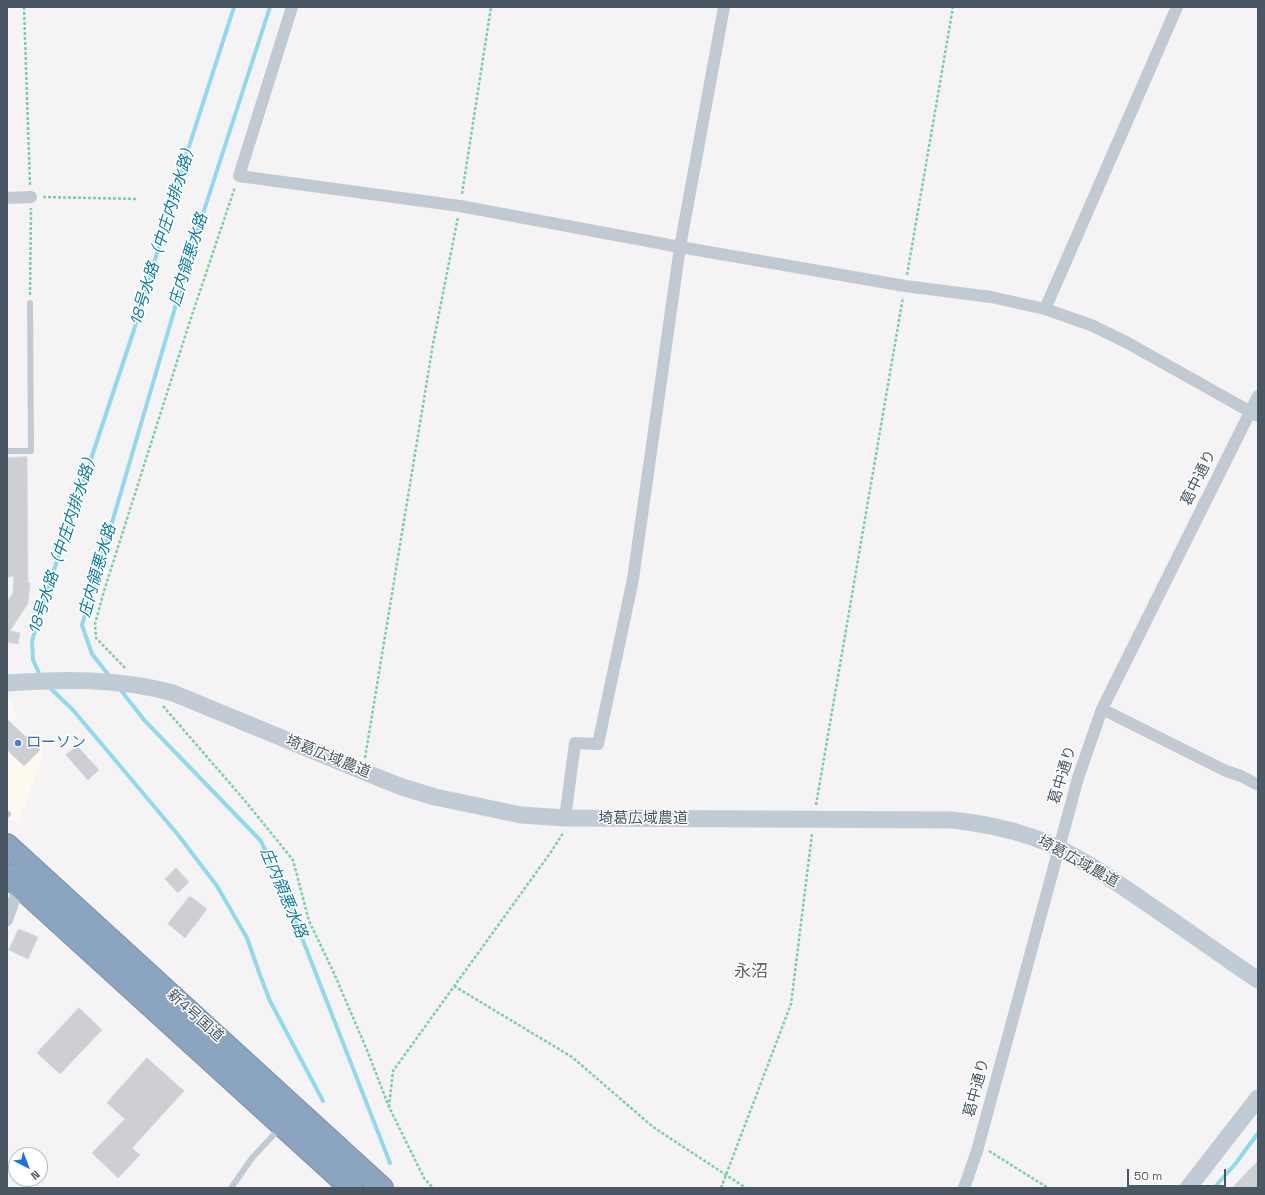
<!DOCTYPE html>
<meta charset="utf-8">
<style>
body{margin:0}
#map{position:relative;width:1265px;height:1195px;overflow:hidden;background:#f5f3f3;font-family:"Space Grotesk",sans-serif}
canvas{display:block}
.frame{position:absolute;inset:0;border:8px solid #4a5661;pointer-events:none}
.north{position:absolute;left:8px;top:1147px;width:40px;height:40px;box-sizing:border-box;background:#fff;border:1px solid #b7bbc0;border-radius:50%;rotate:138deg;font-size:11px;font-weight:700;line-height:16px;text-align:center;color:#4a5661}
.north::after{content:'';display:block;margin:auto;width:14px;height:18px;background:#1a73e8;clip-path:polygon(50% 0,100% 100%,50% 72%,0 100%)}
.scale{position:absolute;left:1127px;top:1169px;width:99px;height:18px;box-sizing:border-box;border:2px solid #4a5661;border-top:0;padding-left:5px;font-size:12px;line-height:14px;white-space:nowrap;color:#4a5661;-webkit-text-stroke:3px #fff;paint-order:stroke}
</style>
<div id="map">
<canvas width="1265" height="1195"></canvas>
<div class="frame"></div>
<div class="north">N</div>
<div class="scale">50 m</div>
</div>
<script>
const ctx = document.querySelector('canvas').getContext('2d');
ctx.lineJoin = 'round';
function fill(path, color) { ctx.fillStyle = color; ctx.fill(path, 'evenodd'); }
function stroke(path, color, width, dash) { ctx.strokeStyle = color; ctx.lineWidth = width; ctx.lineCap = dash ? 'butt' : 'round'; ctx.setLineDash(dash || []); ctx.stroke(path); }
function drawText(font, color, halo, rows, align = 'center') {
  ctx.font = font + ' "Space Grotesk","Noto Sans JP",sans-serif'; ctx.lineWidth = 3; ctx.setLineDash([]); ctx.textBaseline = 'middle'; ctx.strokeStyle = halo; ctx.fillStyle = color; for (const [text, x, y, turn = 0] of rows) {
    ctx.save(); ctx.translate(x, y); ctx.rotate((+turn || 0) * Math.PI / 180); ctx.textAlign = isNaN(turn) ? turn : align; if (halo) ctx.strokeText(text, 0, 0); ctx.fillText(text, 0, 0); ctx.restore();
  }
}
fill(new Path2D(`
 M12,699L16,719L13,722L43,753L18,825L7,815V700Z`), '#fdf9ef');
stroke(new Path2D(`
 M41,677L33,660L32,641L45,597L134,330L185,159L234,7
 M111,678L92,654L82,625L199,226L270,7
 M48,686L73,710L179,836L217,886L247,938L260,975L270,1001L323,1101
 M119,688L145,721L261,841L284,892L390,1163
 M1214,1188L1236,1163L1258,1133`), '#90daee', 4);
const building = new Path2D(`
 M27,457L28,583H30L28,603L10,631L20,633L18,644L7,642V602L13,593L14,576L7,577V458Z
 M7,719L40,750L24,766L7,750Z
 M77,746L99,770L88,780L66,755Z
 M176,868L189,882L178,893L165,879Z
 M190,896L207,909L185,938L168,924Z
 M19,929L38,937L28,959L9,950Z
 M79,1008L102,1030L60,1074L37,1053Z
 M147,1058L184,1091L132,1148L140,1155L118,1178L92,1153L125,1119L107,1103Z
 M1258,1161V1188H1232Z`);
fill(building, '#cdcfd5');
stroke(building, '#d7d9de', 1);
const highway = new Path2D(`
 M7,845L382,1188
 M7,875L351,1188`);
stroke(highway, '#7690ad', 24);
stroke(new Path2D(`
 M24,7L30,185
 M462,194L491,7
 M43,197L138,199
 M907,275L953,7
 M30,295L31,208
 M125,668L96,638L95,624L104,591L190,321L235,187
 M163,706L246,802L293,860L309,921L333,971L367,1050L389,1107L424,1178L433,1188
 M365,758L433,344L458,217
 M816,805L903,297
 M454,986L572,1057L653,1127L746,1188
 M389,1107L393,1071L551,852L563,833
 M989,1151L1048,1188
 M721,1188L791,1004L812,834`), '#7ad0a6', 2.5, [3, 2]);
stroke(new Path2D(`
 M7,451H31L30,303
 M7,815L8,814
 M231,1188L252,1158L280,1128`), '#c1cad2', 6);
stroke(new Path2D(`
 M292,7L239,176L460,206L680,247L905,286L991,297L1045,309L1091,325L1126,342L1258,416
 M7,198L31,197
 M1045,309L1177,7
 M1102,709L1226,771L1241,776L1258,785
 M565,818L575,743L598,744L633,579L680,247L724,7
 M7,920L19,886
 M964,1188L977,1151L1078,778L1102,709L1258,396`), '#c1cad2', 12);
stroke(new Path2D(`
 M7,683C62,679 119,678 173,693L362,771L402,787L435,797L521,815L565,818L952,820C979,823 1006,828 1032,837C1074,852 1112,879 1148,904C1185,929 1221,955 1258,980
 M1188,1188L1258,1098`), '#c1cbd6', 17);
stroke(highway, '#8ba5c1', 22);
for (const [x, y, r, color] of [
 [18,743,4,"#3f7fe0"]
]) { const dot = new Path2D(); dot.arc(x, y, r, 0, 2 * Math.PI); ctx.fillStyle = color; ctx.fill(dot); stroke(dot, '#fff', 1.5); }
drawText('15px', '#4a5661', '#fff', [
 ["葛中通り",1199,478,-64],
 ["埼葛広域農道",328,757,22],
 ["葛中通り",1063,775,-73],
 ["埼葛広域農道",643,819],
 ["埼葛広域農道",1078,862,29],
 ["新4号国道",195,1016,42],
 ["葛中通り",977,1088,-75]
]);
drawText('15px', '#366cbe', '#fff', [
 ["ローソン",26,743]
], 'left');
drawText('italic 16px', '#0c7c9b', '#fff', [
 ["18号水路（中庄内排水路）",164,233,-73],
 ["庄内領悪水路",189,260,-73],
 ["18号水路（中庄内排水路）",64,542,-72],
 ["庄内領悪水路",98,571,-74],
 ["庄内領悪水路",283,893,67]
]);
drawText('17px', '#5f6368', '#fff', [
 ["永沼",751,972]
]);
</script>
